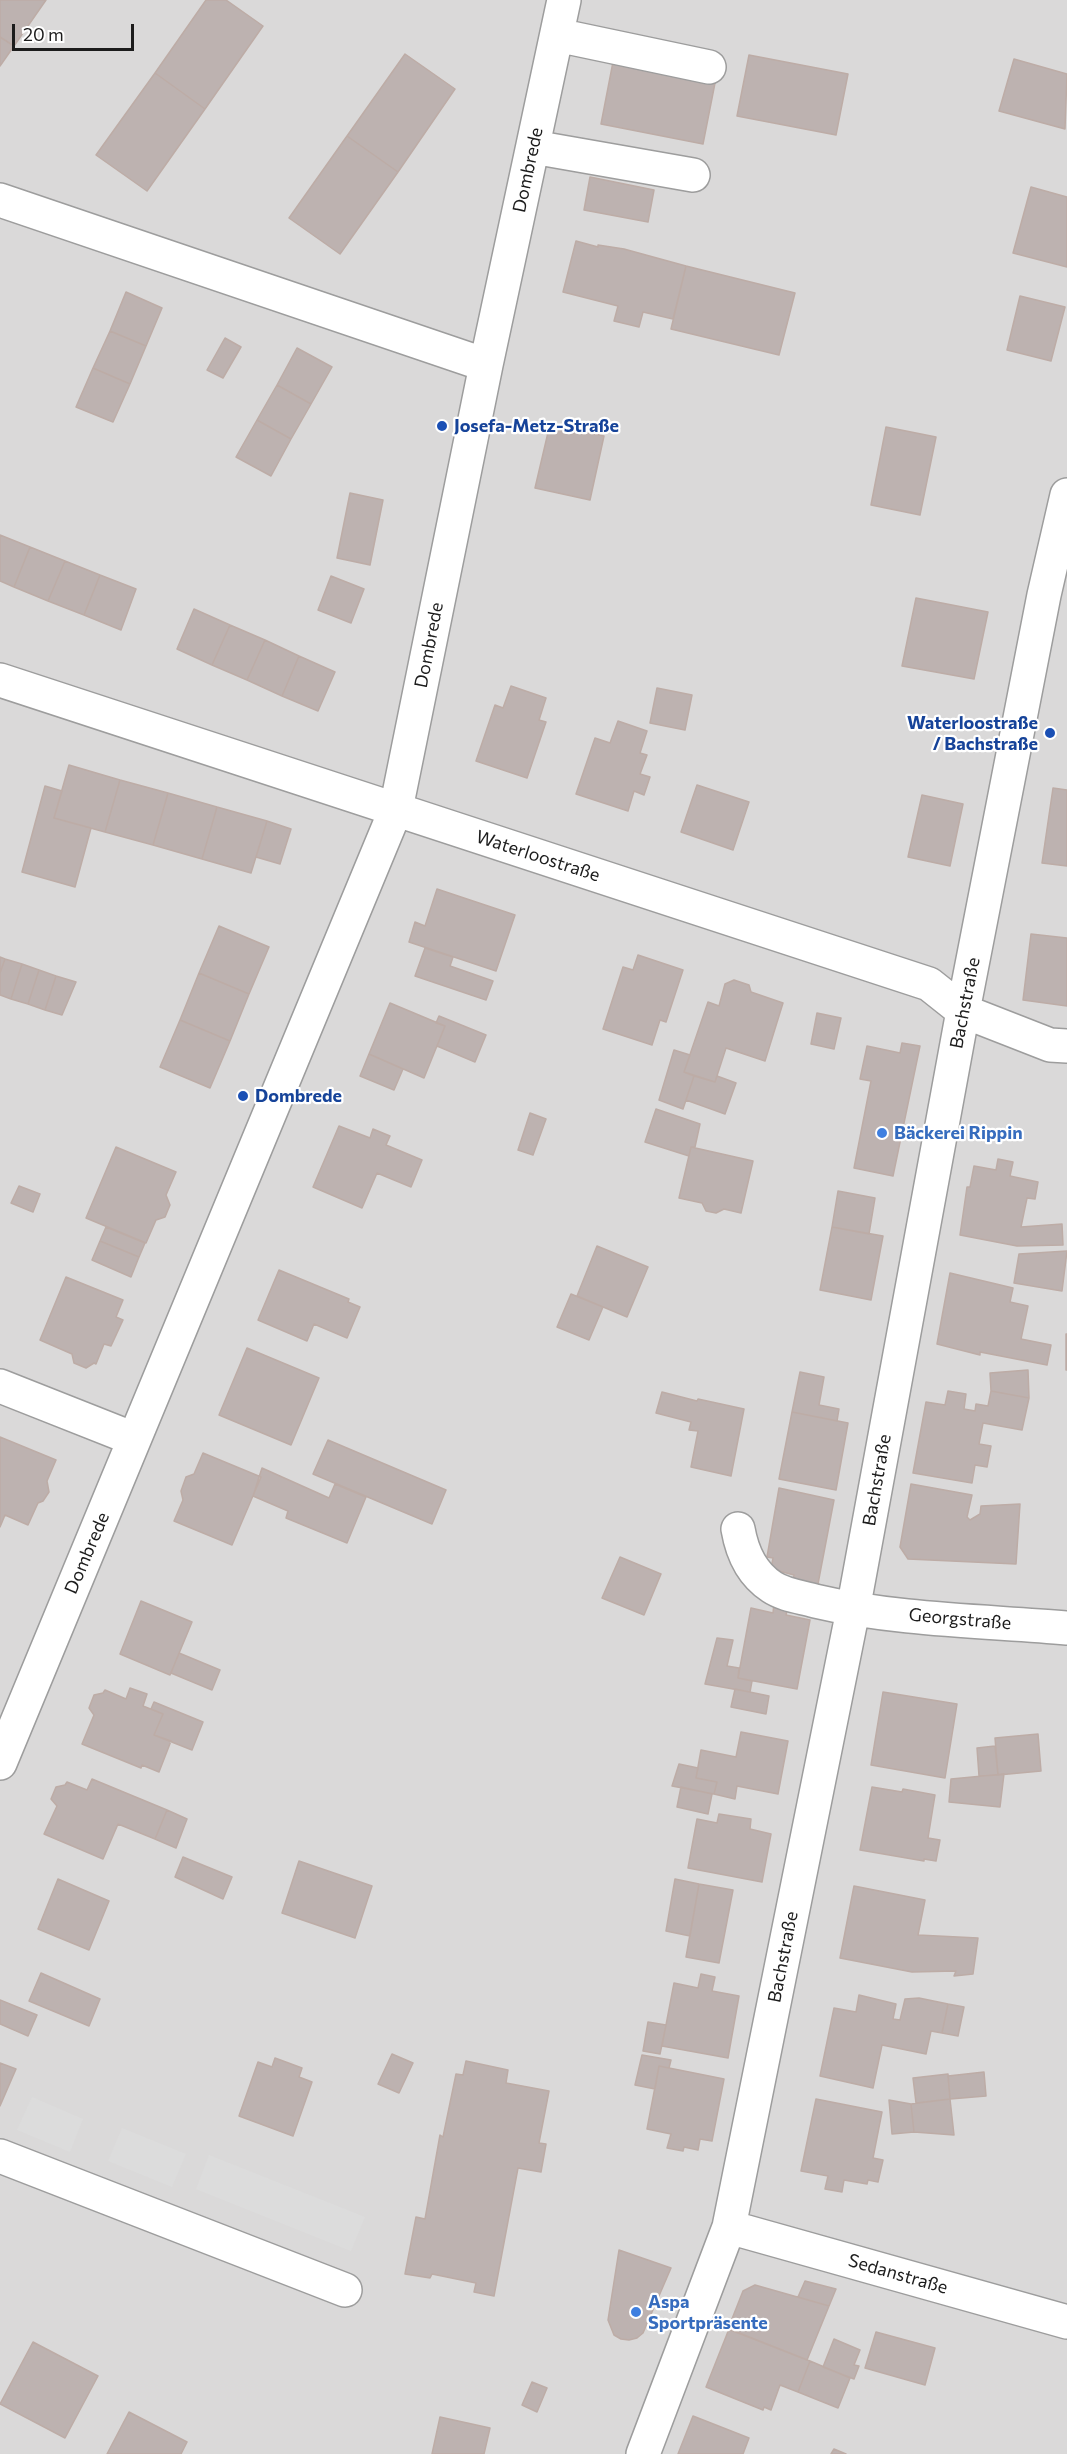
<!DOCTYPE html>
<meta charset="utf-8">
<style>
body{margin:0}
#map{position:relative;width:1067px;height:2454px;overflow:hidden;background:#ede7e3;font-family:Commissioner,sans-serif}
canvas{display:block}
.scale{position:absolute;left:12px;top:24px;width:122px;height:27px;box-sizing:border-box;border:3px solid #1c1c1c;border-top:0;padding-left:8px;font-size:18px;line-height:21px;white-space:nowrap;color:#1c1c1c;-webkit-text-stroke:4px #fff;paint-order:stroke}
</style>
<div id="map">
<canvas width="1067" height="2454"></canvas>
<div class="scale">20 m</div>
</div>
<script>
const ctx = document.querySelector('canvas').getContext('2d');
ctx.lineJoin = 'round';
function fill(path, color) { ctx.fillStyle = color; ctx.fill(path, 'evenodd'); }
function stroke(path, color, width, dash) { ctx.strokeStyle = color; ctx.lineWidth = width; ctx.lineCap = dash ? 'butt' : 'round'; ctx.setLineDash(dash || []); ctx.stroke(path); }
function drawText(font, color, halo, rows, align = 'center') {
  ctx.font = font + ' Commissioner,sans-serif'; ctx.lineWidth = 4.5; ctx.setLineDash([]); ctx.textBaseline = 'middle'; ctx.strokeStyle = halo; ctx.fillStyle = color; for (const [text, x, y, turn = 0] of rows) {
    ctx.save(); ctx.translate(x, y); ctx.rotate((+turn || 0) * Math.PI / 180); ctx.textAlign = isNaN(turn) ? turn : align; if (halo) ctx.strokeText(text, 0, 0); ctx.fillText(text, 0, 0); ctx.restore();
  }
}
fill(new Path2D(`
 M0,0H1067V2454H0Z`), '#dad9d9');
fill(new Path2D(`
 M32,2097L83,2119L70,2152L17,2130Z
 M122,2128L186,2154L172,2187L108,2161Z
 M209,2155L365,2217L351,2251L196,2189Z`), '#dcdcdc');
const building = new Path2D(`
 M0,0H46L14,46L0,37Z
 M206,0H226L263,26L205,109L155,73Z
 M0,37L14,46L0,66Z
 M405,54L455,89L398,172L347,136Z
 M749,55L848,74L836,135L737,116Z
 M1014,59L1067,74L1065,129L999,111Z
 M613,62L715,83L703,144L601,124Z
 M155,73L205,109L147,191L96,155Z
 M347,136L398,172L340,254L289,218Z
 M590,177L654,190L648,222L584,210Z
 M1031,187L1067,197V267L1013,253Z
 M576,241L598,247V245L624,249L686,266L673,319L643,312L639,327L614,321L618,306L563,292Z
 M686,266L795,293L779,355L671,329Z
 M126,292L162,308L146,346L110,331Z
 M1020,296L1065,307L1051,361L1007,350Z
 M110,331L146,346L130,384L93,368Z
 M225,338L241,347L223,378L207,370Z
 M297,348L332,367L311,404L277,385Z
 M93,368L130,384L113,422L76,407Z
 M277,385L311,404L291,439L257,420Z
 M257,420L291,439L271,476L236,457Z
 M550,424L604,436L590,500L535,488Z
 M886,427L936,437L920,515L871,505Z
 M350,493L383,500L370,565L337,558Z
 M0,535L30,547L14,587L0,581Z
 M30,547L65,561L48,601L14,587Z
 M65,561L100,575L84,615L48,601Z
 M100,575L136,589L121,630L84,615Z
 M331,576L364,589L351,623L318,610Z
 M916,598L988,612L974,679L902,666Z
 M194,609L230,625L212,665L177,649Z
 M230,625L265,640L247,680L212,665Z
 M265,640L299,656L282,696L247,680Z
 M299,656L335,672L318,711L282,696Z
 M511,686L546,698L539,720L546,722L527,778L476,761L495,705L503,708Z
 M657,688L692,695L685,730L650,723Z
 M618,721L647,731L640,753L647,755L640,774L650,777L644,795L634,791L628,811L576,794L595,738L610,743Z
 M69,765L120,780L105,832L54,818Z
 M120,780L168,793L153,845L105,832Z
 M697,785L749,802L733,850L681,832Z
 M45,786L62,791L54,818L91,828L75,887L22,872Z
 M1053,788L1067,790V866L1042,863Z
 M168,793L217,807L202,859L153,845Z
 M922,795L963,804L950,866L908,857Z
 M217,807L267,821L251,873L202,859Z
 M267,821L291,829L280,864L256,857Z
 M437,889L515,915L496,971L409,942L415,922L425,926Z
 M219,926L269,947L249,994L199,973Z
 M1031,934L1067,938V1006L1023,1000Z
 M425,948L453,957L450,966L493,981L486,1000L415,976Z
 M638,955L683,970L666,1022L660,1020L652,1045L603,1029L623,967L633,970Z
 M0,957L5,959L0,973Z
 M5,959L22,964L11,999L0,995V973Z
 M22,964L39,970L28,1004L11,999Z
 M39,970L56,976L45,1010L28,1004Z
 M199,973L249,994L230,1041L180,1020Z
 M56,976L76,982L62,1015L45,1010Z
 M734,980L749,985L751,992L783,1003L765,1061L726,1048L715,1082L684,1072L708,1002L719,1006L725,984Z
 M390,1003L445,1026L424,1078L369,1054Z
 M817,1013L841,1018L834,1049L811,1044Z
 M439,1016L486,1035L475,1062L437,1046L445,1026L436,1023Z
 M180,1020L230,1041L210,1088L160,1067Z
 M902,1043L920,1046L893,1176L854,1168L871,1081L860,1079L867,1046L900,1053Z
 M674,1050L690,1055L684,1072L694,1076L683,1109L659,1100Z
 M369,1054L403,1069L394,1090L360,1076Z
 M694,1076L715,1082L717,1076L736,1083L725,1114L686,1100Z
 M656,1109L700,1124L695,1147H691L689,1156L645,1142Z
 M530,1113L546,1119L533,1155L518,1150Z
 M339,1126L370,1138L373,1129L390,1136L386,1145L422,1160L411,1187L377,1173L362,1208L313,1187Z
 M116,1147L176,1172L166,1195L170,1205L165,1217L156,1220L146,1243L86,1218Z
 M691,1147L753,1161L741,1213L724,1209L716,1213L706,1211L702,1203L679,1198Z
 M998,1159L1013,1162L1010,1176L1038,1182L1035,1199L1027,1198L1021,1227L1062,1224L1063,1245L1017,1246L960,1235L967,1187H970L974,1166L996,1170Z
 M19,1186L40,1194L33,1212L11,1203Z
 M838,1191L875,1198L869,1234L832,1227Z
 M106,1227L145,1243L139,1257L100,1241Z
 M832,1227L883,1236L871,1300L820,1290Z
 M100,1241L139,1257L131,1277L92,1260Z
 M597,1246L648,1267L627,1317L577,1296Z
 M1067,1251L1062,1291L1014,1283L1019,1254Z
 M279,1270L349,1299L348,1302L360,1307L347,1338L314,1324L307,1341L258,1320Z
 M950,1273L1013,1288L1010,1302L1028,1306L1021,1339L1051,1345L1047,1365L980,1352V1355L937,1344Z
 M66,1277L123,1300L116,1317L123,1320L111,1346L104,1344L96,1364L94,1363L86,1368L74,1363L72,1354L40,1340Z
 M571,1294L603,1307L589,1340L557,1327Z
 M1066,1334H1067V1370H1066Z
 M247,1348L319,1378L291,1445L219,1415Z
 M1028,1370L1029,1398L991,1391L990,1373Z
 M800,1372L824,1377L819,1405L839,1409L837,1421L792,1412Z
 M948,1391L966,1394L964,1409L975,1411L976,1404L988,1406L991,1391L1029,1398L1022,1430L983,1423L979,1444L991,1446L987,1467L975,1465L972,1483L913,1473L926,1402L945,1405Z
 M662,1392L697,1401L698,1399L744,1409L731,1476L691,1467L698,1431L689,1430L691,1422L656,1413Z
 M792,1412L848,1423L836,1490L779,1479Z
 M0,1437L56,1460L47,1481L49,1492L43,1501L38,1503L28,1525L5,1515L0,1527Z
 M328,1440L446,1490L432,1524L313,1474Z
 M203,1453L261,1477L232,1545L174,1521L183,1500L181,1491L186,1477L194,1474Z
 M262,1468L329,1498L335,1484L366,1497L347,1543L286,1518L288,1511L253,1496Z
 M911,1484L972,1495L967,1517L970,1520L980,1514L981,1506L1020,1504L1016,1564L908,1559L900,1547Z
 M779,1488L834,1500L817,1589L792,1584L794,1575L771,1569L773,1558L767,1557Z
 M620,1557L661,1574L644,1615L602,1598Z
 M141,1601L192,1622L170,1675L120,1654Z
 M774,1603L788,1606L786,1615L810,1620L797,1689L738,1678L751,1608L773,1613Z
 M717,1638L733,1640L727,1666L739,1668L738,1678L752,1681L750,1692L705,1684Z
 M179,1653L220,1670L212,1690L171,1673Z
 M130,1688L147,1694L143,1706L163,1714L154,1735L171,1741L159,1772L142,1765L141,1768L82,1744L94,1715L89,1708L94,1695L103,1693L105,1690L126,1699Z
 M735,1689L769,1696L766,1714L731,1707Z
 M883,1692L957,1704L945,1778L871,1765Z
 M154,1702L203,1722L192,1750L154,1735L163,1714L151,1709Z
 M741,1732L788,1741L778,1794L737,1786L735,1799L714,1794L717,1782L696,1778L701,1750L736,1757Z
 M1038,1734L1041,1771L998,1775L995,1738Z
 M995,1746L998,1775L979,1776L977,1748Z
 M679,1764L698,1768L696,1778L717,1782L714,1794L672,1786Z
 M1004,1774L1000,1807L949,1802L951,1779Z
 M92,1779L167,1810L155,1839L118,1824L103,1859L44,1834L57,1806L51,1799L56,1787L65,1785L67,1782L87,1790Z
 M681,1787L712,1794L708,1814L677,1807Z
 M872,1787L902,1792L903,1789L935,1795L928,1838L940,1840L936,1861L924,1859V1861L860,1850Z
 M167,1810L187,1819L176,1848L155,1839Z
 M719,1814L751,1819L750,1829L771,1834L762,1882L688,1868L697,1819L717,1823Z
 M183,1857L232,1877L223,1899L175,1877Z
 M299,1861L372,1886L355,1938L282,1913Z
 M58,1879L109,1901L89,1950L38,1929Z
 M675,1879L699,1884L690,1936L666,1931Z
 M699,1884L733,1890L719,1963L686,1957Z
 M854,1886L925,1900L918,1935L978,1938L973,1974L954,1976L956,1971L912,1972L840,1958Z
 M41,1973L100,1999L89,2026L29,2001Z
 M701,1974L715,1977L712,1991L739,1996L728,2058L662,2046L674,1983L698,1988Z
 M859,1995L896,2004L893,2019L900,2020L905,1999L919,1998L948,2004L942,2033L931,2031L926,2054L882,2045L873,2088L820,2076L834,2008L856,2012Z
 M0,2000L37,2015L28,2036L0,2024Z
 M948,2004L964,2007L958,2036L942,2033Z
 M648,2022L666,2025L660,2054L643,2051Z
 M392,2054L413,2063L399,2093L378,2084Z
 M642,2055L671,2060L669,2068L659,2066L655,2089L635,2085Z
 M275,2058L302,2068L299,2077L312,2082L293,2136L239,2116L258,2062L272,2067Z
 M466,2061L508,2070L506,2083L549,2091L539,2143L546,2144L541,2172L518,2168L494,2296L474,2292L476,2283L432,2274L430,2278L405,2274L416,2217L425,2219L440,2135L443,2137L456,2074L463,2075Z
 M0,2063L16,2069L0,2106Z
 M659,2066L724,2079L712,2141L700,2139L698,2150L684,2147L683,2151L667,2148L671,2134L647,2129Z
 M984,2072L986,2096L950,2099L948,2076Z
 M948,2074L950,2099L916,2103L913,2078Z
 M816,2099L882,2112L873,2158L883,2160L878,2182L868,2180L867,2184L844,2180L842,2192L825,2189L828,2176L801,2171Z
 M950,2099L954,2135L914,2132L911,2104Z
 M889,2100L911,2104L914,2132L892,2134Z
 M619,2250L671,2268L643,2333L637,2338L629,2340L621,2339L614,2335L608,2320Z
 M805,2281L836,2289L829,2306L798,2297Z
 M755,2285L829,2306L807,2360L728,2329L743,2291Z
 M729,2329L810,2361L798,2392L780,2385L771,2410L764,2407L763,2410L706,2387Z
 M876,2332L935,2348L925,2385L865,2368Z
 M834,2339L860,2350L854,2365L859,2366L854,2379L823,2367Z
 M33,2342L98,2376L65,2438L0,2404Z
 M810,2361L850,2378L838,2408L798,2392Z
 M532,2382L547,2388L537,2412L522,2405Z
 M129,2412L187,2442L181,2454H107Z
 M693,2416L749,2438L743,2454H678Z
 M440,2417L490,2428L484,2454H432Z
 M834,2449L846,2454H831Z`);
fill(building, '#bdb2b0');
stroke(building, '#bdaca6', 1.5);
const minor = new Path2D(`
 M557,35L709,67
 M533,147L693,175
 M0,200L486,365
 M0,680L929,984L963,1011L1050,1045L1067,1046
 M0,1386L134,1439
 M738,1529C742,1552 752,1574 772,1587C784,1595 801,1597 815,1601C895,1620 985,1621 1067,1628
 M0,1763L396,809L486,365L564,0
 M0,2156L345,2290
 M729,2227L1067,2322
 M643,2454L729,2227L853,1610L963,1011L1044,595L1067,495`);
stroke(minor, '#9d9d9d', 36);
stroke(minor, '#fff', 33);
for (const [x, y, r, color] of [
 [442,426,6,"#1a4fb4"],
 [1050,733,6,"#1a4fb4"],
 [243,1096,6,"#1a4fb4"],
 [882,1133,6,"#3f7fe0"],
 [636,2312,6,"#3f7fe0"]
]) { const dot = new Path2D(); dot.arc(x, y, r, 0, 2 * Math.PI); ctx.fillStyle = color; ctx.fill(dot); stroke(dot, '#fff', 2); }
drawText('18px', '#1c1c1c', '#fff', [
 ["Dombrede",528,170,-78],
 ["Dombrede",429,645,-79],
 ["Waterloostraße",538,856,18],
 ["Bachstraße",965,1003,-79],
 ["Bachstraße",877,1480,-80],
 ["Dombrede",87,1553,-67],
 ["Georgstraße",960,1619,5],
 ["Bachstraße",783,1957,-79],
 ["Sedanstraße",898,2274,16]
]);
drawText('bold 18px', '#164399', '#fff', [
 ["Josefa-Metz-Straße",454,426],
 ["Waterloostraße",1038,723,"right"],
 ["/ Bachstraße",1038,744,"right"],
 ["Dombrede",255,1096]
], 'left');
drawText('bold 18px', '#366cbe', '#fff', [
 ["Bäckerei Rippin",894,1133],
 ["Aspa",648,2302],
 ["Sportpräsente",648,2323]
], 'left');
</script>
